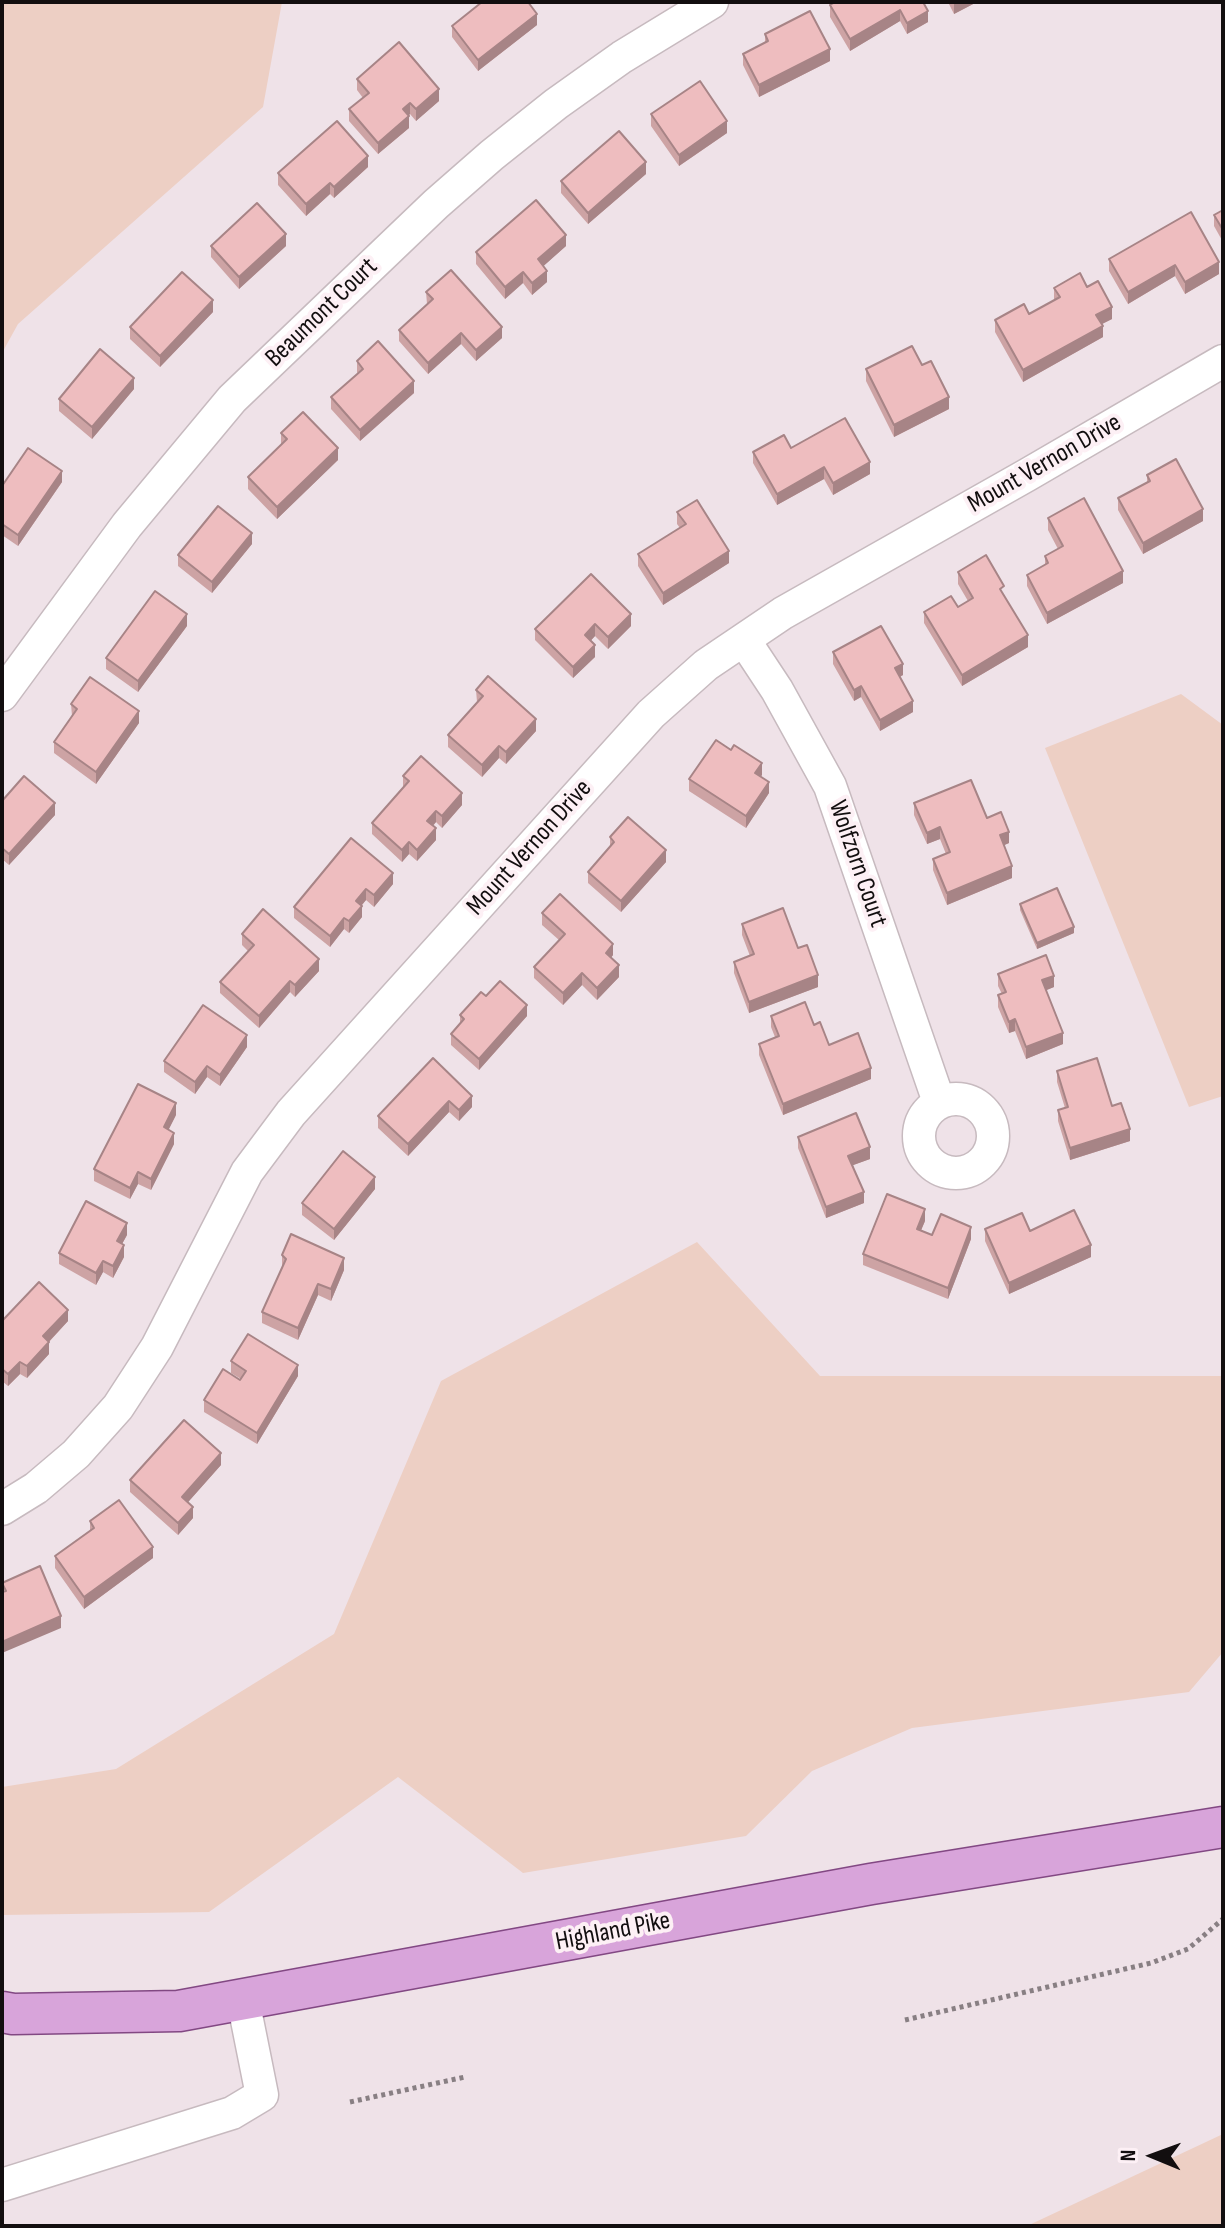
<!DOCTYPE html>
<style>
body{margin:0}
#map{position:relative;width:1225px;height:2228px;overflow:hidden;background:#efe2e8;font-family:"Sofia Sans Condensed",sans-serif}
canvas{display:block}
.frame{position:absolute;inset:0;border:4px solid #120e0f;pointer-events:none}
.north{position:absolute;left:1113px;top:2116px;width:80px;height:80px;-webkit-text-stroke:6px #fdf0f5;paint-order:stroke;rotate:271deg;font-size:22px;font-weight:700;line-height:32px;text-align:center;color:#120e0f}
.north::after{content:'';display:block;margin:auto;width:28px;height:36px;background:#120e0f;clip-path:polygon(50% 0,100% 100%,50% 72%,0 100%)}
</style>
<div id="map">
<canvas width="1225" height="2228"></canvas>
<div class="frame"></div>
<div class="north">N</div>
</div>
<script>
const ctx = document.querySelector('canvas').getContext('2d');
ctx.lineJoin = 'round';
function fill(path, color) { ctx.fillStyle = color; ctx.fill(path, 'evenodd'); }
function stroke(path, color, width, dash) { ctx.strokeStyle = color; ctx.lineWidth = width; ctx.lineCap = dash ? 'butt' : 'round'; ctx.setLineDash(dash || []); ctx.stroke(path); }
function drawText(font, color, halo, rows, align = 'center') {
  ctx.font = font + ' "Sofia Sans Condensed",sans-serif'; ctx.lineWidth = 8; ctx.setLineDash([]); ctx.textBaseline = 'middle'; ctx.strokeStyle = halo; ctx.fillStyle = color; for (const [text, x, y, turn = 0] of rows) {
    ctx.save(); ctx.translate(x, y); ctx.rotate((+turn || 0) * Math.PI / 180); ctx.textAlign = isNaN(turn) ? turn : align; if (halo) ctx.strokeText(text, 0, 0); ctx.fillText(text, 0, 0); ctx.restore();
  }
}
fill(new Path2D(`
 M2,2H282L263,107L18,324L2,353Z
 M1181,694L1223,725V1096L1189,1107L1045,748Z
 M697,1242L820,1376H1223V1652L1189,1692L912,1728L812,1771L746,1836L523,1873L398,1777L209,1912L2,1915V1787L116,1769L334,1634L441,1381Z
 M1223,2134V2226H1027Z`), '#edcfc4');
const minor = new Path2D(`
 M744,640L777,690L830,786L939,1102
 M2,695L127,525L232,399L436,204L492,155L556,104L622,57L712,2
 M919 1136a37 37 0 1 1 74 0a37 37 0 1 1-74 0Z
 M2,1509L36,1488L76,1454L118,1407L157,1347L247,1172L291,1113L651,714L706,665L783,613L1027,475L1223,361
 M2,2185L232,2113L262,2095L243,2000`);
const major = new Path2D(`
 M2,2012L13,2014L179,2011L871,1884L1223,1827`);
stroke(minor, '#c7babf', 35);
stroke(major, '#824883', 43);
stroke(new Path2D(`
 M905,2020L1151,1963L1188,1949L1223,1919
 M350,2102L465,2077`), '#887f83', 5, [4, 4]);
stroke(minor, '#fff', 32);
stroke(major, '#d8a4da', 40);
fill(new Path2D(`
 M923,2L928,22L907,34L900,21L850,51L830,17V5Z
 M948,2H977L954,14Z
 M537,25L478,71L452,37V26Z
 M765,34L830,61L759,97L743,65V54L765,43Z
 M357,79L439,101L416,121L410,114L408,116L409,128L378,154L349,121V109L363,98L357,90Z
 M651,114L727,133L679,166L651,126Z
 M368,167L334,198L330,194L306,216L278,185V173Z
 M646,174L588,224L561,193V181Z
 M1223,210V242L1214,226V215Z
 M211,246H286L239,289L211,257Z
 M566,246L543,266L547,282L532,295L523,283L505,299L476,264V252Z
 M1109,259L1219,262V274L1185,294L1175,276L1128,304L1109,271Z
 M1087,287L1112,319L1102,324L1103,337L1023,382L995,332V320L1029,314L1054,300V288Z
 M426,292L502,338L476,361L461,344L428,374L399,341V330L427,304Z
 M213,312L160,367L130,339V327Z
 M357,361L414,393L360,441L331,409V397L358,374L357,372Z
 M922,365L949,409L894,437L866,381V369Z
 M134,389L92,439L59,411V399Z
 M281,433L338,460L277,519L248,489V477L281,445Z
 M791,448L870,474L833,495L824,479L777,505L753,463V452Z
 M1147,475L1203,521L1143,554L1118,510V498L1147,483Z
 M62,482L18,546L2,535V486Z
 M677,512L729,563L663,605L638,566V554L680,528L677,524Z
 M1048,518L1123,583L1047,624L1027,586V575L1045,565V556L1058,549L1048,530Z
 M252,544L212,593L178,566V555Z
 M958,572L1004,597L1028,647L962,686L924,623V612L958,607L968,601L958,584Z
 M591,574L631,626L608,649L595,636L590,641L595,657L573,678L535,640V629Z
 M187,626L138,692L106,669V658Z
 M833,652L903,675L900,677L913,712L880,731L861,697L854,701L833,664Z
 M476,690L536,731L506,764L499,758L482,777L448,747V735L477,702Z
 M71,704L139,723L96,784L54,753V742L72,716Z
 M762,775L761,776L769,793L746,828L689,791V779Z
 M403,776L462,805L442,828L436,822L433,826L436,840L417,861L409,854L402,862L372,834V823L403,787Z
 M2,801L55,815L9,865L2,859Z
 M914,803L987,818L1009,843L1004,845L1012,878L947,905L933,870V859L946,854L940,839L927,844L914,815Z
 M610,837L666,862L621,912L588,883V872L610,847Z
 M351,838L393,884L374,907L366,900L362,905V917L349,933L344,929L330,947L294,918V907Z
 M1020,904L1074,933L1037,949L1020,910Z
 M542,913L613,955L611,958L619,977L597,1000L582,985L563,1005L534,978V967L559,940L542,925Z
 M742,924L798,948L818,987L749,1013L734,973V962L750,956L742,935Z
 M242,934L319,971L295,997L290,992L259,1028L220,993V982L248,951L242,945Z
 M998,974L1054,987L1046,990L1063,1044L1026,1059L1015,1031L1009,1033L998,1007V995L1002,994L998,986Z
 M486,996L527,1016L479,1070L451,1045V1034L460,1024V1015Z
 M771,1016L814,1025L829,1045L871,1079L783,1115L759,1055V1044L775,1037L771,1027Z
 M247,1047L220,1086L207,1077L195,1094L164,1072V1061Z
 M433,1058L472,1107L459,1121L449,1112L408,1156L378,1128V1116Z
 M1057,1071L1112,1106L1130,1141L1070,1160L1058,1121V1110L1065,1108L1057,1082Z
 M176,1115L168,1130L174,1144L151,1190L138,1184L130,1199L94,1181V1169Z
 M798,1137L870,1159L853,1165L864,1203L826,1218L798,1148Z
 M375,1189L334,1240L302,1215V1203Z
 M925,1221L921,1230L932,1235L971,1239L948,1299L863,1265V1254Z
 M985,1229L1030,1231L1091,1257L1009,1294L985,1241Z
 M127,1235L122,1244L124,1257L113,1278L103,1272L96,1285L59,1264V1253Z
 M282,1255L344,1270L331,1301L318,1295L298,1340L262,1323V1312L282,1267Z
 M2,1321H68L49,1342V1354L27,1378L20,1374L8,1386L2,1381Z
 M231,1361L298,1376L257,1444L204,1412V1400L241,1379L231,1373Z
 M221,1465L188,1502L193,1518L178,1535L130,1492V1480Z
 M90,1521L153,1558L84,1609L55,1568V1556L90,1531Z`), '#cda3a4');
fill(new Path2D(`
 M954,2H977L954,14Z
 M900,10V21L850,51V39Z
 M928,11V22L907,34V23Z
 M537,14V25L478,71V60Z
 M830,49V61L759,97V85Z
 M439,89V101L416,121V109Z
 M410,103V114L403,120V109Z
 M409,116V128L378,154V143Z
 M727,121V133L679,166V155Z
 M368,156V167L334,198V187Z
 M646,162V174L588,224V213Z
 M330,183V194L306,216V204Z
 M286,234V246L239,289V277Z
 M566,235V246L538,271V259Z
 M1219,262V274L1185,294V282Z
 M1175,265V276L1128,304V292Z
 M547,271V282L532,295V283Z
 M523,272V283L505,299V287Z
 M213,300V312L160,367V356Z
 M1112,307V319L1096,327V315Z
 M1103,326V337L1023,382V370Z
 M502,327V338L476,361V350Z
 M461,333V344L428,374V363Z
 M134,378V389L92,439V427Z
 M414,381V393L360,441V430Z
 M949,397V409L894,437V425Z
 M338,448V460L277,519V507Z
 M870,462V474L833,495V483Z
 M824,467V479L777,505V494Z
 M62,471V482L18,546V535Z
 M1203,509V521L1143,554V543Z
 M252,533V544L212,593V582Z
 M729,551V563L663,605V593Z
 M1123,571V583L1047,624V613Z
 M187,614V626L138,692V681Z
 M631,614V626L608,649V637Z
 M595,624V636L585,647V635Z
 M1028,635V647L962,686V675Z
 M595,645V657L573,678V667Z
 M903,664V675L895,679V668Z
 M861,686V697L854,701V690Z
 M913,701V712L880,731V720Z
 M139,711V723L96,784V772Z
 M536,719V731L506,764V752Z
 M499,746V758L482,777V765Z
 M762,763V775L755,784V773Z
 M769,782V793L746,828V816Z
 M462,793V805L442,828V816Z
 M55,803V815L9,865V854Z
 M436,811V822L427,832V821Z
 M940,827V839L927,844V833Z
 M436,828V840L417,861V850Z
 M1009,832V843L1000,847V835Z
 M409,842V854L402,862V850Z
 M666,850V862L621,912V901Z
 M1012,866V878L947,905V893Z
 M393,873V884L374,907V895Z
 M366,889V900L356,912V901Z
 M362,906V917L349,933V921Z
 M344,918V929L330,947V936Z
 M1074,927V933L1037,949V943Z
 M613,944V955L606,964V953Z
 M319,959V971L295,997V985Z
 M619,965V977L597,1000V988Z
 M582,973V985L563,1005V993Z
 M818,975V987L749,1013V1002Z
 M1054,976V987L1042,992V980Z
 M290,981V992L259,1028V1016Z
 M527,1005V1016L479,1070V1059Z
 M1015,1019V1031L1009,1033V1022Z
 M1063,1033V1044L1026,1059V1047Z
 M247,1035V1047L220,1086V1075Z
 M207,1066V1077L195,1094V1082Z
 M871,1068V1079L783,1115V1104Z
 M472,1096V1107L459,1121V1110Z
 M449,1101V1112L408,1156V1144Z
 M176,1103V1115L164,1139V1127Z
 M1130,1129V1141L1070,1160V1148Z
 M174,1133V1144L151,1190V1179Z
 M870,1147V1159L848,1167V1156Z
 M138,1172V1184L130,1199V1188Z
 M375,1177V1189L334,1240V1229Z
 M864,1192V1203L826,1218V1207Z
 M925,1209V1221L917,1240V1229Z
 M127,1223V1235L117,1253V1241Z
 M971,1227V1239L948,1299V1288Z
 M124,1245V1257L113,1278V1266Z
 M1091,1245V1257L1009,1294V1283Z
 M344,1258V1270L331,1301V1289Z
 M103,1261V1272L96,1285V1273Z
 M318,1284V1295L298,1340V1328Z
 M68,1310V1321L43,1348V1336Z
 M49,1342V1354L27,1378V1366Z
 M20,1362V1374L8,1386V1374Z
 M298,1365V1376L257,1444V1433Z
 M221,1453V1465L182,1509V1497Z
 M193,1507V1518L178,1535V1523Z
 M153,1547V1558L84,1609V1597Z
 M61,1616V1628L2,1653V1642Z`), '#a78486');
const building = new Path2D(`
 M482,2H528L537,14L478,60L452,26Z
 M835,2H923L928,11L907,23L900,10L850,39L830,5Z
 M810,11L830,49L759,85L743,54L768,41L765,34Z
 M399,42L439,89L416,109L410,103L403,109L409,116L378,143L349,109L369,93L357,79Z
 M700,81L727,121L679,155L651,114Z
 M337,121L368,156L334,187L330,183L306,204L278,173Z
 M619,131L646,162L588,213L561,181Z
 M536,200L566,235L538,259L547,271L532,283L523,272L505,287L476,252Z
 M257,203L286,234L239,277L211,246Z
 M1223,210V230L1214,215Z
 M1191,212L1219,262L1185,282L1175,265L1128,292L1109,259Z
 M451,270L502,327L476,350L461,333L428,363L399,330L433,299L426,292Z
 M182,272L213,300L160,356L130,327Z
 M1080,273L1087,287L1098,281L1112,307L1096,315L1103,326L1023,370L995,320L1024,304L1029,314L1060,297L1054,288Z
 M378,341L414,381L360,430L331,397L363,369L357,361Z
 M912,346L922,365L931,361L949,397L894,425L866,369Z
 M100,349L134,378L92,427L59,399Z
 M303,412L338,448L277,507L248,477L287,439L281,433Z
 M845,418L870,462L833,483L824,467L777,494L753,452L784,435L791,448Z
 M28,448L62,471L18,535L2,524V486Z
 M1176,459L1203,509L1143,543L1118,498L1150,481L1147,475Z
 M1084,498L1123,571L1047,613L1027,575L1048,563L1045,556L1063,546L1048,518Z
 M697,500L729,551L663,593L638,554L686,524L677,512Z
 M218,506L252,533L212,582L178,555Z
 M986,555L1004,586L1000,589L1028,635L962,675L924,612L951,596L958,607L973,598L958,572Z
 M591,574L631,614L608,637L595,624L585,635L595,645L573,667L535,629Z
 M155,591L187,614L138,681L106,658Z
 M881,626L903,664L895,668L913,701L880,720L861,686L854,690L833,652Z
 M488,676L536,719L506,752L499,746L482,765L448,735L483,696L476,690Z
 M90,677L139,711L96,772L54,742L77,709L71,704Z
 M716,740L731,750L734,745L762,763L755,773L769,782L746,816L689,779Z
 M421,756L462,793L442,816L436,811L427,821L436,828L417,850L409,842L402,850L372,823L409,781L403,776Z
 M24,776L55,803L9,854L2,848V801Z
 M971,780L987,818L1001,812L1009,832L1000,835L1012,866L947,893L933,859L950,852L940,827L927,833L914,803Z
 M628,817L666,850L621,901L588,872L614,842L610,837Z
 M351,838L393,873L374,895L366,889L356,901L362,906L349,921L344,918L330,936L294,907Z
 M1057,888L1074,927L1037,943L1020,904Z
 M560,894L613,944L606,953L619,965L597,988L582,973L563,993L534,967L565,934L542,913Z
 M783,908L798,948L807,945L818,975L749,1002L734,962L754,954L742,924Z
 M263,909L319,959L295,985L290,981L259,1016L220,982L254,945L242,934Z
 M1046,955L1054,976L1042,980L1063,1033L1026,1047L1015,1019L1009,1022L998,995L1006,992L998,974Z
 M500,981L527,1005L479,1059L451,1034L464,1019L460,1015L481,992L486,996Z
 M805,1002L814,1025L820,1022L829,1045L858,1033L871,1068L783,1104L759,1044L779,1036L771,1016Z
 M203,1005L247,1035L220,1075L207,1066L195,1082L164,1061Z
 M433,1058L472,1096L459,1110L449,1101L408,1144L378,1116Z
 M1097,1058L1112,1106L1121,1103L1130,1129L1070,1148L1058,1110L1068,1107L1057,1071Z
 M138,1084L176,1103L164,1127L174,1133L151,1179L138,1172L130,1188L94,1169Z
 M856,1113L870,1147L848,1156L864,1192L826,1207L798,1137Z
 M343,1151L375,1177L334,1229L302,1203Z
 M887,1194L925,1209L917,1229L932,1235L941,1214L971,1227L948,1288L863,1254Z
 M86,1201L127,1223L117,1241L124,1245L113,1266L103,1261L96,1273L59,1253Z
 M1074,1210L1091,1245L1009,1283L985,1229L1022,1213L1030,1231Z
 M291,1234L344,1258L331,1289L318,1284L298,1328L262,1312L286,1259L282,1255Z
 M39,1282L68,1310L43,1336L49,1342L27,1366L20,1362L8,1374L2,1369V1321Z
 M248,1334L298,1365L257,1433L204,1400L223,1369L240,1380L246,1371L231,1361Z
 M184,1420L221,1453L182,1497L193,1507L178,1523L130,1480Z
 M119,1500L153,1547L84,1597L55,1556L94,1528L90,1521Z
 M40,1566L61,1616L2,1642V1592L6,1591L2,1583Z`);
fill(building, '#eebdbf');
stroke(building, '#a78486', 2);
drawText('26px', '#120e0f', '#fdf0f5', [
 ["Beaumont Court",322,313,-44],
 ["Mount Vernon Drive",1045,464,-30],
 ["Mount Vernon Drive",530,848,-48],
 ["Wolfzorn Court",857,864,71],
 ["Highland Pike",613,1932,-11]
]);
</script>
